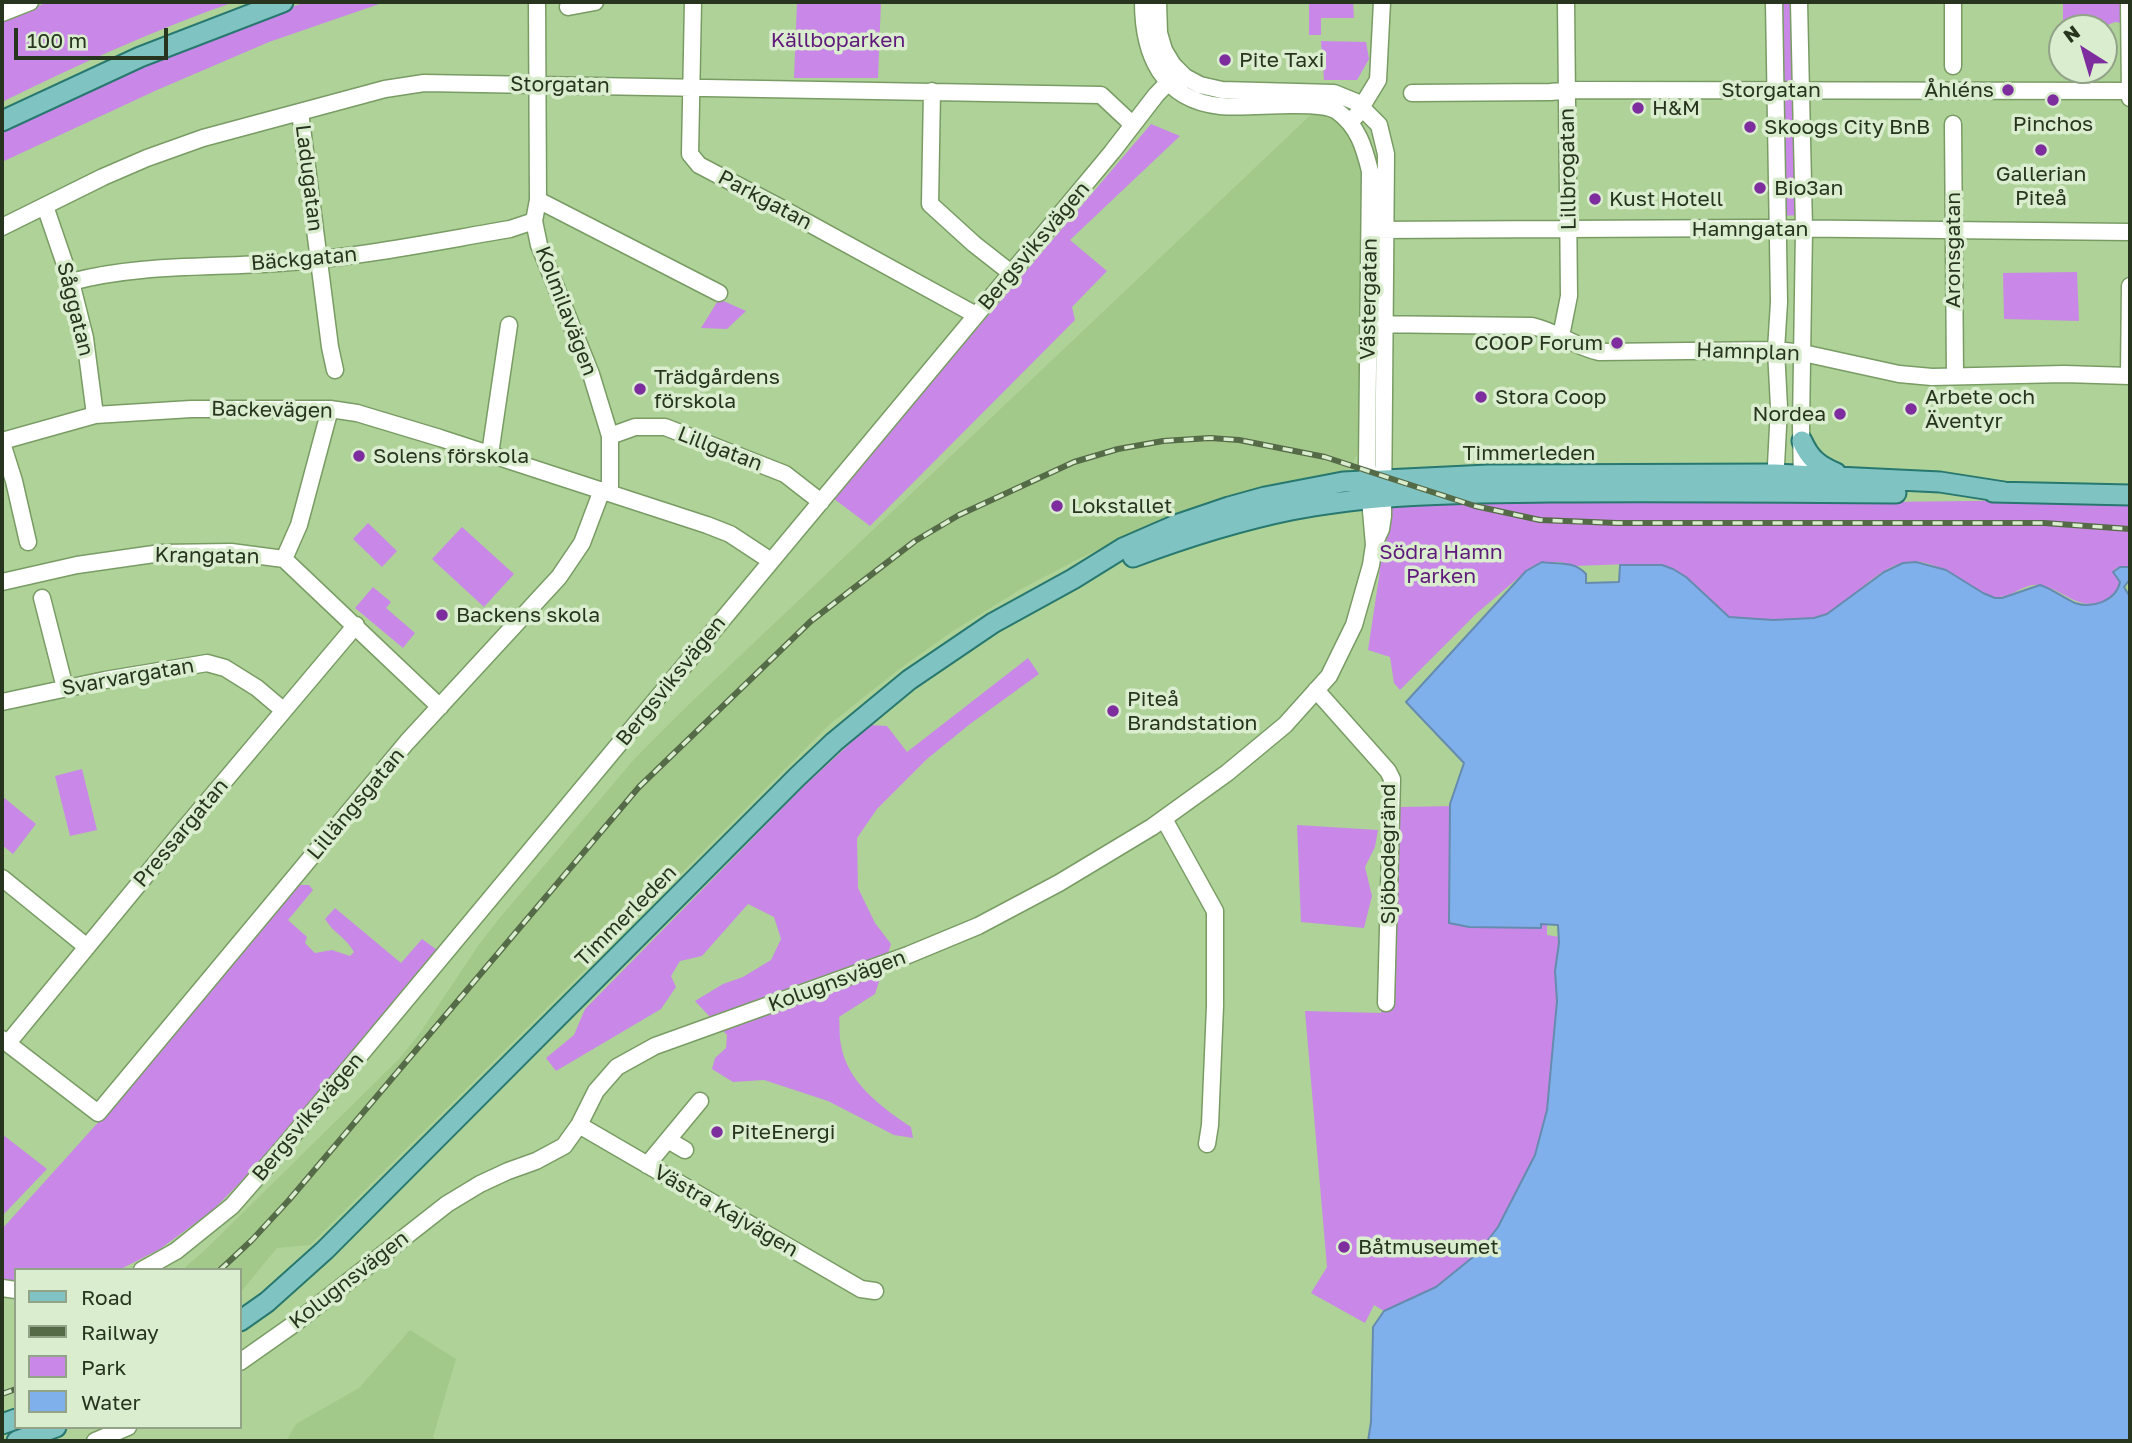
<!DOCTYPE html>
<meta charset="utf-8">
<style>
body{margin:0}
#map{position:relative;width:2132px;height:1443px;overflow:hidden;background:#aed298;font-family:"Golos Text",sans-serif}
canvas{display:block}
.frame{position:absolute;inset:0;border:4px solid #27351e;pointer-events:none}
.legend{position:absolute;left:14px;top:1268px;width:228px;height:161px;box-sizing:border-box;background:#daedcf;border:2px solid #92a388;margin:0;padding:9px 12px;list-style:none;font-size:21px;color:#27351e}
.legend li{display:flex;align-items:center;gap:14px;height:35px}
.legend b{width:35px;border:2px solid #92a388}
.north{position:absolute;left:2048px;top:14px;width:70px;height:70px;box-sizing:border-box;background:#daedcf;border:2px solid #92a388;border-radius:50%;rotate:323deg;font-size:19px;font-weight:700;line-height:28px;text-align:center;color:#27351e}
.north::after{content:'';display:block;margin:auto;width:24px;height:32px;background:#7d2d9e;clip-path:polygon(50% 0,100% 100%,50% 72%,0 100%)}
.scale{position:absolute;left:14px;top:28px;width:154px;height:32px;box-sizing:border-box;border:4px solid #27351e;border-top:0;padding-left:9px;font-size:21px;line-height:24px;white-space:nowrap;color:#27351e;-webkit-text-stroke:5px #daedcf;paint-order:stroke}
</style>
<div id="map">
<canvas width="2132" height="1443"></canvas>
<div class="frame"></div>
<ul class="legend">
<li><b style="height:9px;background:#7fc4c3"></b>Road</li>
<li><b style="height:9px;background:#556b48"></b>Railway</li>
<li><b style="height:19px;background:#c988e8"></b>Park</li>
<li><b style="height:19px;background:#80b0ec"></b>Water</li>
</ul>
<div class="north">N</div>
<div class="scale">100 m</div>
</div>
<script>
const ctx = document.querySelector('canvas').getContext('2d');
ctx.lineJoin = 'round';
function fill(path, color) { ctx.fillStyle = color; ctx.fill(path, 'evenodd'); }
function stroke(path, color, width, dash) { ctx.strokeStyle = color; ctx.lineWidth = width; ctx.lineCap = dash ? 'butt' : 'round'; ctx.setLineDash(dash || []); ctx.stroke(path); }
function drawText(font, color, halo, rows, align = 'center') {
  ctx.font = font + ' "Golos Text",sans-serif'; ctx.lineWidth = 7; ctx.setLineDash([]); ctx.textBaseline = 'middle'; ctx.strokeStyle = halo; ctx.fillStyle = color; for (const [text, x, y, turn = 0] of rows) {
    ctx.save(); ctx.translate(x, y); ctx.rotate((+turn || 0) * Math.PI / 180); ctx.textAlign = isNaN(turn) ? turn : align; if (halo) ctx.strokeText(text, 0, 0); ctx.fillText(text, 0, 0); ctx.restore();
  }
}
fill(new Path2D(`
 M1318,108L1348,128L1363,167L1360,431L1357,455L1348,470L1338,477L1213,501L1163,520L1082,557L1021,589L950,633L898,670L830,724L310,1245L277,1248L240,1293V1270H182L204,1251L400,1058L420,1033L478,946L498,920L636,757L684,709Z
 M410,1330L456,1359L433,1437L437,1441H286L296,1424L359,1388Z`), '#a2c989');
fill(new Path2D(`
 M48,2H234C154,30 77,65 2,102V21Z
 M306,2H385L269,42L157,90L2,162V130L208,37Z
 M797,2H881L878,78H794Z
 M1309,2H1353L1354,18H1321V35H1309Z
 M1776,2H1797L1802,215L1778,216Z
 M2063,2H2121L2123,23L2115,22L2100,28H2063Z
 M1321,41L1366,42L1369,59L1357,80H1324Z
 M1151,124L1180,136L1070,240L1107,271L1072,307L1075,320L870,526L833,498Z
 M2077,272L2079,321L2004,319L2003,273Z
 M719,299L746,311L727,329L701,328Z
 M1593,499L1886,502L2130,499V567L2116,568L2113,572L2120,582C2118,592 2113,597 2104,601C2077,612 2063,588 2039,585C2020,583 2008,604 1988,595C1965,585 1947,566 1921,562C1879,556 1853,607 1815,618C1790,624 1755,618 1729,617L1686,577L1662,565L1629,564L1574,566L1561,562H1542L1531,567L1477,613L1400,690L1394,683L1390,657L1368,650L1379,577L1385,509L1402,505Z
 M368,523L397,551L382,567L353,539Z
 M462,527L514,574L484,607L432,559Z
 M373,587L391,602L386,608L415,633L403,648L355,608Z
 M1028,658L1039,674L970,724L927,759L877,809L857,838L858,888L875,923L891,944L875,994L839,1017C840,1026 839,1036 841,1045C847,1082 881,1107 911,1127L913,1138L894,1135L828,1101L764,1080L733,1082L712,1069L715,1058L726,1048L727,1035L695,1001L723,984L743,977L771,960L781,939L774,917L748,904L702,956L680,961L671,976L676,987L661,1009L556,1071L546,1058L574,1035L585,1009L804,786L870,725L887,726L907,752Z
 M82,769L97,830L70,836L55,776Z
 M2,796L36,824L13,854L2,845Z
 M1455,806L1547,921V935L1560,937L1555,971L1557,1001L1547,1110L1535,1155L1498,1227L1478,1253L1436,1287L1384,1311L1374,1305L1365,1323L1311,1293L1327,1267L1305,1011L1381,1013L1385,853L1398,852L1400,807Z
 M1297,825L1378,830L1375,847L1365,867L1372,896L1364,928L1301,922Z
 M300,885H309L313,890L288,920L307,937L305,943L315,953L332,950L350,956L354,952C346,937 334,934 325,919L335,908L401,963L422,939L437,950L268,1154L212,1211L160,1249L119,1270H16V1284L2,1282V1229L112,1107L252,938Z
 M2,1134L47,1169L2,1216Z`), '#c988e8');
const water = new Path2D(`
 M1542,562C1559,565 1573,560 1586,574V583L1619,582L1620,565H1662L1673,569L1686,577L1729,617L1773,620L1814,618L1827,614L1884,572L1903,563L1916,562L1946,570L1983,593L1995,598H2002L2040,585C2053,589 2063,598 2075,603C2092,609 2116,601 2120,582L2113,572L2120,567H2130V579L2124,587L2130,597V1441H1368L1371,1422L1373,1327L1384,1311L1436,1287L1478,1253L1498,1227L1535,1155L1547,1110L1557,1001L1555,971L1559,943L1558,925L1541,924V928L1469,927L1449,923L1450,804L1464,763L1406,702L1526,571Z`);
fill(water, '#80b0ec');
stroke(water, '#658bae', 2);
const minor = new Path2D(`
 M537,2L538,200L534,221L539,245L591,374L610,436V493
 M693,2L690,154L699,165L781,208L976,315
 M1158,2L1159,33L1164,50L1173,65L1185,77L1200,85L1222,90L1334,93L1356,102L1379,125L1386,154L1383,516L1381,529L1376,540
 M1774,2L1779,302L1776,350L1779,407L1775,485
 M1799,2L1804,229L1801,426L1802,485
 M2129,2L2130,98
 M568,7L595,2
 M2,13L30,2
 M1953,66V2
 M932,91L930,204L974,244L1011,273
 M1412,93L1550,92L1576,90L2130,91
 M300,112L330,347L335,370
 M1356,116L1378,80L1382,2
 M1953,124L1955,376
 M538,200L719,293
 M45,206L71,282L85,338L95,415
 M2,227L103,177L147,158L203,138L385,89L424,83L1101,95L1132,124
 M1370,230L1760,228L2130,232
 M71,282C138,264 209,268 278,263C356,258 433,242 510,229L534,221
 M1368,324L1532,326C1558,332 1573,346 1599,352L1776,350L1803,353L1899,374L1932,377L2064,374L2130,376
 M1561,336L1569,296L1566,2
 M2129,376L2130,286
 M610,436L635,427H665L785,474L821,502
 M2,441L95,415L191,409H330L357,413L440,438L707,525L730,534L771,561
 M2,443L14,481L28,542
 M490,454L509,325
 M284,559L299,525L330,409
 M2,582L77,565L161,553L231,552L284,559L440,707
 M42,598L65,688
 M1316,690L1388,771L1392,779L1386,1003
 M2,702L105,680L207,663L225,668L257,688L283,710
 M1164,819L1215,911V1006L1210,1125L1207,1144
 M2,878L87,947
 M2,1039L98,1113L407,742L559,577L582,543L602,490
 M8,1043L184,829L356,625
 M579,1125L861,1289L875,1291
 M668,1140L685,1150
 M647,1165L700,1101
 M142,1270L176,1251L232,1206L281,1150L1112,152L1156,95L1179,71
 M2,1288L16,1290
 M240,1362L294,1324L447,1204L480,1184L508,1171L536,1161L564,1146L579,1125L596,1091L617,1067L655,1046L908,955L978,926L1059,883L1152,827L1227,773L1285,725L1329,676L1354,625L1371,565L1374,545L1367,465L1370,171C1364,147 1358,126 1337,111C1326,104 1303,105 1290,105C1267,105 1242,108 1220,106C1162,100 1143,54 1143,2
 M95,1441L128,1427`);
const major = new Path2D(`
 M2,121L140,57L283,2
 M1802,441C1810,459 1819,466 1836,473
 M1993,492L2130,495
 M1133,557C1184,538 1237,521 1291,510C1376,493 1464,493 1550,492C1666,491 1781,492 1896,493
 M240,1321L267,1302L325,1250L797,777L834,742L909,680L993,623L1073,579L1123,548L1176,525L1229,507L1265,497L1343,482L1488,475L1775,474L1940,482L2004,492
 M2,1424L16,1419
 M17,1441L56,1427`);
stroke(minor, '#799c64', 19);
stroke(major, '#28786f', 23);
stroke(minor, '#fff', 16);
stroke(major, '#7fc4c3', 19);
const rail = new Path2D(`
 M220,1270L252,1240L289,1200L639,787L811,621L915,541L959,515L1074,462L1118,449L1163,441L1210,438L1239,440L1325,457L1475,506L1540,520L1617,523H2044L2130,529
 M2,1394L16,1389`);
stroke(rail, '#556b48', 6);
stroke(rail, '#daedcf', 3.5, [10]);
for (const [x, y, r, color] of [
 [1225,60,7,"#7d2d9e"],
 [2008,90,7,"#7d2d9e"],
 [2053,100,7,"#7d2d9e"],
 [1638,108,7,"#7d2d9e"],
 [1750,127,7,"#7d2d9e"],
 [2041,150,7,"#7d2d9e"],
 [1760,188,7,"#7d2d9e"],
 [1595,199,7,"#7d2d9e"],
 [1617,343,7,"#7d2d9e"],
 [640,389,7,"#7d2d9e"],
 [1481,397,7,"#7d2d9e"],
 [1911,409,7,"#7d2d9e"],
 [1840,414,7,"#7d2d9e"],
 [359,456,7,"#7d2d9e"],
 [1057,506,7,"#7d2d9e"],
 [442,615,7,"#7d2d9e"],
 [1113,711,7,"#7d2d9e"],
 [717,1132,7,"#7d2d9e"],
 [1344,1247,7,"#7d2d9e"]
]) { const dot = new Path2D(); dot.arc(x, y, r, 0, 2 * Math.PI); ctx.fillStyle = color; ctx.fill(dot); stroke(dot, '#daedcf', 2.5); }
drawText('21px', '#601a7c', '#daedcf', [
 ["Källboparken",838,40],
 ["Södra Hamn",1441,552],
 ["Parken",1441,576]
]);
drawText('21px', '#27351e', '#daedcf', [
 ["Pite Taxi",1239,60],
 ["Åhléns",1994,90,"right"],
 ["H&M",1652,108],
 ["Pinchos",2053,124,"center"],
 ["Skoogs City BnB",1764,127],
 ["Gallerian",2041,174,"center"],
 ["Piteå",2041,198,"center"],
 ["Bio3an",1774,188],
 ["Kust Hotell",1609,199],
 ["COOP Forum",1603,343,"right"],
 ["Trädgårdens",654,377],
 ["förskola",654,401],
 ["Stora Coop",1495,397],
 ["Arbete och",1925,397],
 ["Äventyr",1925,421],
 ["Nordea",1826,414,"right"],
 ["Solens förskola",373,456],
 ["Lokstallet",1071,506],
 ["Backens skola",456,615],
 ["Piteå",1127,699],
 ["Brandstation",1127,723],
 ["PiteEnergi",731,1132],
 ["Båtmuseumet",1358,1247]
], 'left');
drawText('21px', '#27351e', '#daedcf', [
 ["Storgatan",560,85,1],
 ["Storgatan",1771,90],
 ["Lillbrogatan",1568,169,-91],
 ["Ladugatan",309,178,83],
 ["Parkgatan",765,200,28],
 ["Hamngatan",1750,229],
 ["Bergsviksvägen",1034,246,-50],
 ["Aronsgatan",1953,250,-90],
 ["Bäckgatan",304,259,-5],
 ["Västergatan",1369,299,-89],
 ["Såggatan",75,309,76],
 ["Kolmilavägen",566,311,69],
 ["Hamnplan",1748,352,2],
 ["Backevägen",272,410,1],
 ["Lillgatan",720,449,21],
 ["Timmerleden",1529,453],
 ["Krangatan",207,556,1],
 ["Svarvargatan",128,677,-10],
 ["Bergsviksvägen",671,681,-51],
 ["Lillängsgatan",356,804,-50],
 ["Pressargatan",181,833,-50],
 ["Sjöbodegränd",1388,854,-90],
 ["Timmerleden",626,916,-45],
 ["Kolugnsvägen",837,981,-20],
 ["Bergsviksvägen",308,1117,-50],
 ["Västra Kajvägen",726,1211,30],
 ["Kolugnsvägen",349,1280,-38]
]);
</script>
